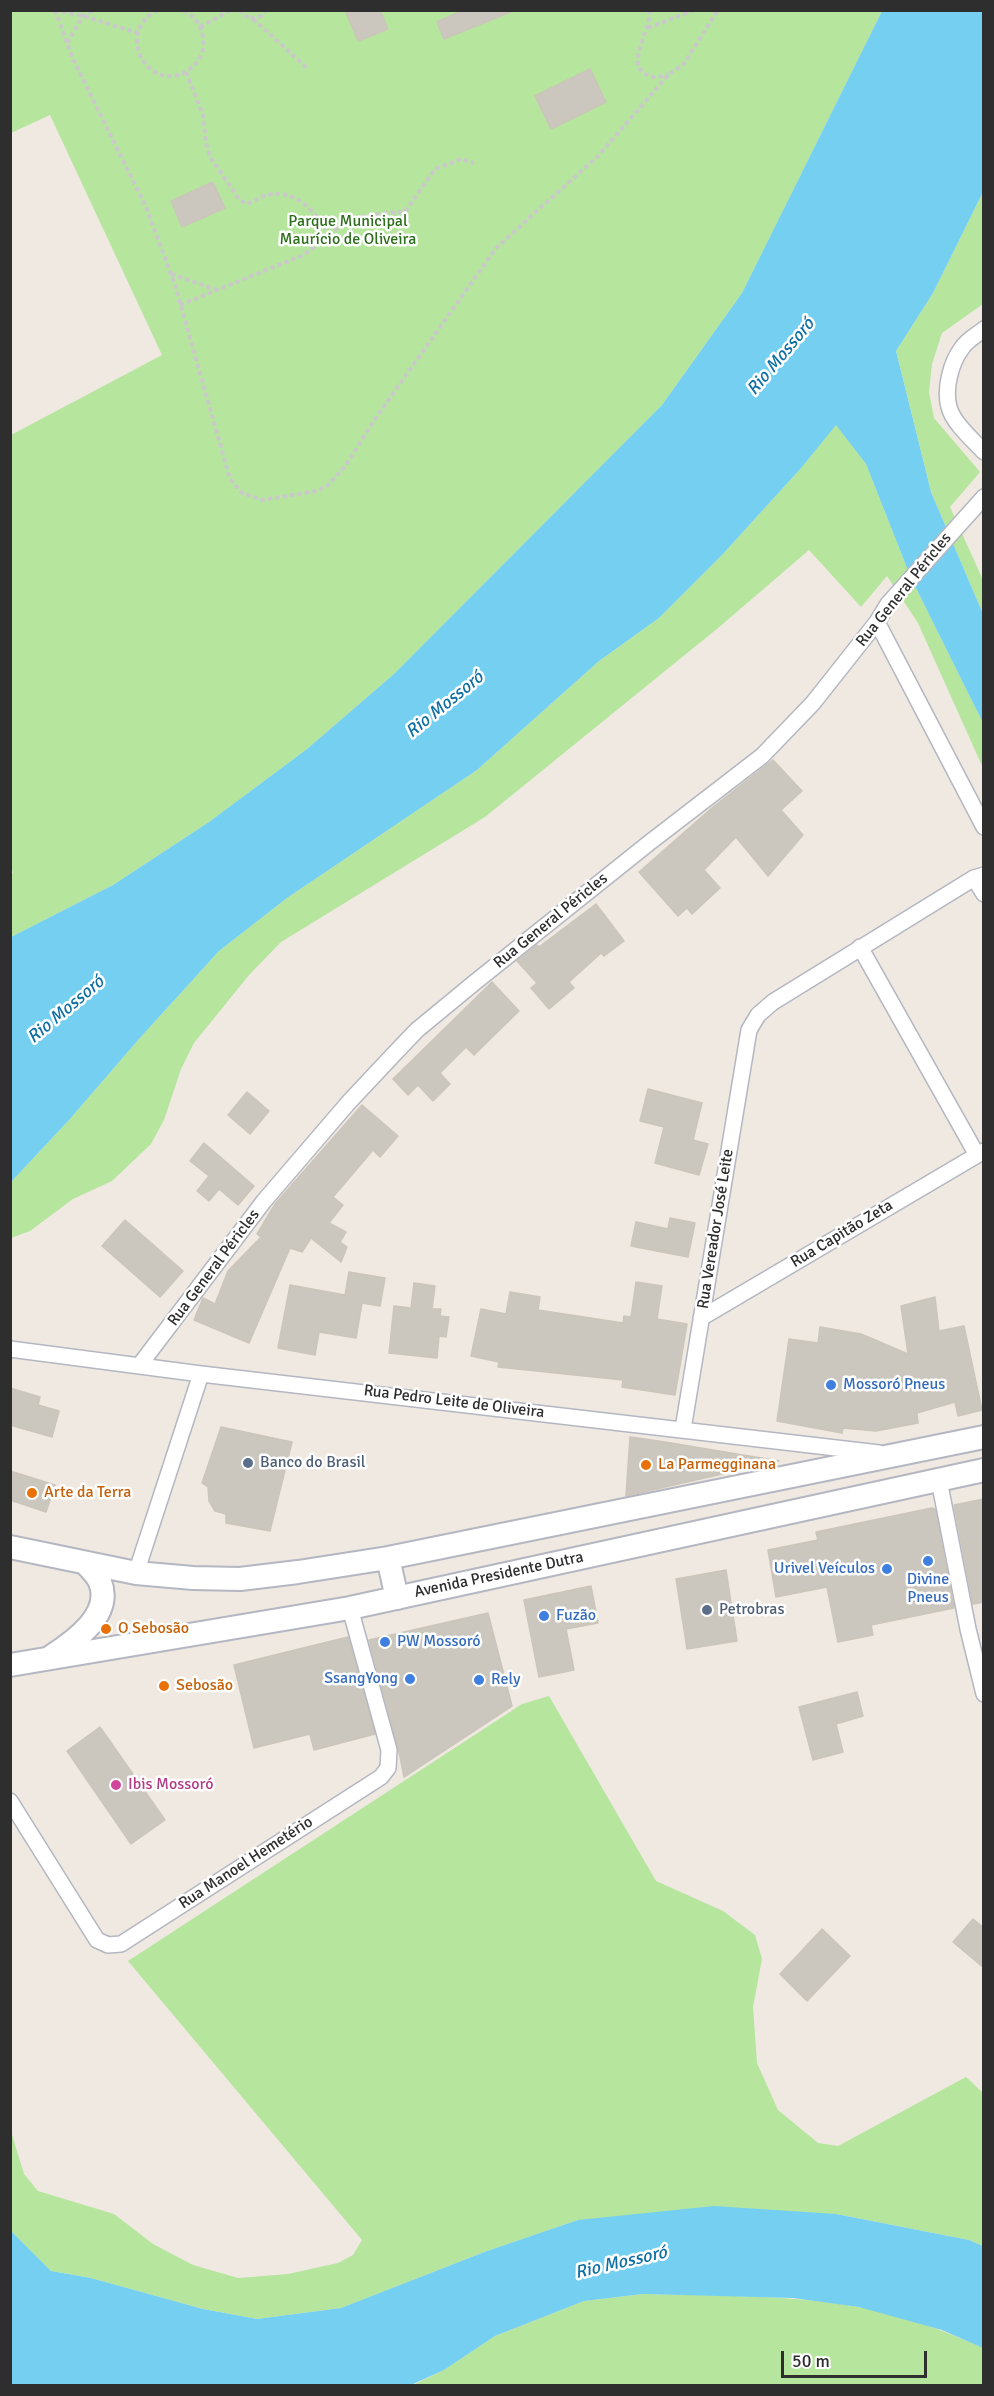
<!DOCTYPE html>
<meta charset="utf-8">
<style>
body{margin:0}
#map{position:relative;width:994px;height:2396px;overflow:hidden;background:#efe9e1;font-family:Signika,sans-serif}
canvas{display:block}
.frame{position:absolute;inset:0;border:12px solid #2e2e2e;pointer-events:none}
.scale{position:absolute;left:781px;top:2351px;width:146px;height:27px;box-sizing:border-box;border:3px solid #2e2e2e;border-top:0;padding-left:8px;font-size:18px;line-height:21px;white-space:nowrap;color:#2e2e2e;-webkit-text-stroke:4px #fff;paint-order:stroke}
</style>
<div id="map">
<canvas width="994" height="2396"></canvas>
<div class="frame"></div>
<div class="scale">50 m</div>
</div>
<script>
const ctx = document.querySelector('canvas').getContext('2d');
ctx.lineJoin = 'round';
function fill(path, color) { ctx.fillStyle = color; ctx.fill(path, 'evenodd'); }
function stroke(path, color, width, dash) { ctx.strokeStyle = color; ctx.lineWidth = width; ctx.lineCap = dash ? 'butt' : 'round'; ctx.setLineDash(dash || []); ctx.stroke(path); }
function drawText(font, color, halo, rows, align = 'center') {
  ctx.font = font + ' Signika,sans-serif'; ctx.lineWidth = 5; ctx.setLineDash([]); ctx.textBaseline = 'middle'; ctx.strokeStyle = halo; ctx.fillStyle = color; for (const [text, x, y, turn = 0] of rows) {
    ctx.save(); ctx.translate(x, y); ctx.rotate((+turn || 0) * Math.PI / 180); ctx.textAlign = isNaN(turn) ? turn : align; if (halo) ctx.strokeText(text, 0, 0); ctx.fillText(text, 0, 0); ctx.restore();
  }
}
fill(new Path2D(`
 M11,11H882L742,293L662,405L394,674L307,749L209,822L113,885L11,937L10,875L13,873L10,864L11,435L162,355L50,115L11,133Z
 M983,192V304L942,333L932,364L929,392L934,418L980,472L950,507L983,580V614L931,492L896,351L933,293Z
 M836,424L866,464L911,578L983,723V768L918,623L887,576L861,607L809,550L718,628L485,817L281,942L249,975L194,1043L181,1069L164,1120L151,1144L112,1181L73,1199L30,1231L11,1238V1182L69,1120L139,1039L219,951L287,898L477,770L599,661L659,618L722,555L802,467Z
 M549,1696L656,1881L723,1911L755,1935L762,1959L753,2007L757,2063L778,2110L818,2143L838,2146L966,2077L983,2093V2246L969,2240L836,2214L578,2220L487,2251L341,2308L257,2319L203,2309L91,2278L51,2271L11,2231L10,2128L24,2174L38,2191L114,2214L153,2244L193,2265L238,2278L288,2274L338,2263L353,2255L362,2240L128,1961L522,1704Z
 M643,2294C714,2296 787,2294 858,2307C901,2314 943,2330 983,2348V2385L411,2386L444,2370L495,2336L584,2301Z`), '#b6e59e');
fill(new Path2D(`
 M882,11H983V192L933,293L896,351L931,492L983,614V723L911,578L866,464L836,425L802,467L722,555L659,618L599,661L477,770L287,898L219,951L139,1039L69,1120L11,1182V937L113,885L209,822L307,749L394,674L662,405L742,293Z
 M714,2206L836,2214L969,2240L983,2246V2348L942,2330L859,2307L793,2298L643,2294L584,2301L495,2336L444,2370L411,2385H11V2231L51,2271L91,2278L203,2309L257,2319L341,2308L487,2251L578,2220Z`), '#75cff0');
const building = new Path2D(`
 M345,10H380L388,29L358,41Z
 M464,10H513V11L444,39L437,22Z
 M590,69L606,102L551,129L535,96Z
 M213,182L225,208L182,227L171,201Z
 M773,760L802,791L781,810L803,835L768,876L736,837L704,870L720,888L692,914L687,908L678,916L639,872L713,807Z
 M596,904L624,941L604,956L601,953L569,982L574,988L549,1009L531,988L537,983L517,961L537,945L539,947Z
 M492,982L519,1011L474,1055L466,1047L440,1073L450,1084L433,1101L418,1085L408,1095L393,1079Z
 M648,1089L702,1103L693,1140L708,1144L699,1175L655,1163L664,1127L640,1121Z
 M247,1092L269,1111L250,1134L228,1115Z
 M362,1105L398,1136L380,1157L373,1150L333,1197L343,1205L329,1223L346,1232L340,1242L347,1247L341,1262L311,1238L302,1252L290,1248L249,1343L194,1320L203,1298L215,1304L228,1271L261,1237L257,1234L275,1204Z
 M204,1143L254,1186L238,1205L219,1189L209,1201L197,1191L209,1176L190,1161Z
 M670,1218L695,1223L688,1257L631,1246L636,1222L668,1229Z
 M125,1220L183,1271L160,1297L102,1246Z
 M349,1272L385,1278L380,1306L362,1303L356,1338L319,1332L315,1355L278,1348L290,1285L345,1295Z
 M636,1282L662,1286L657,1319L687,1324L675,1395L622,1387L623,1380L498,1367L499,1362L471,1356L481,1309L506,1314L510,1292L540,1297L538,1310L623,1323L624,1316L631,1317Z
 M414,1283L435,1286L432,1309H441L440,1316L449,1317L446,1337L439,1336L437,1358L389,1353L394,1306L411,1308Z
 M935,1297L939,1331L964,1326L982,1410L958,1416L955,1402L917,1413L918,1423L876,1431L843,1428L842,1433L777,1421L789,1339L818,1343L820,1327L861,1334L908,1354L901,1306Z
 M10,1388L40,1397L38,1405L59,1411L52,1437L10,1425Z
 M221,1427L292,1442L270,1531L226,1523V1514L215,1511L209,1501L208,1487L202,1483Z
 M630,1437L665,1442L779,1461L626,1496Z
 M10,1471L55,1485L46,1512L10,1500Z
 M984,1499V1602L973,1604L954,1505Z
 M932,1508L935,1509L954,1608L871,1625L873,1635L838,1642L827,1587L776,1597L768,1550L818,1540L816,1532Z
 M726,1570L737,1641L687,1649L676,1579Z
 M591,1586L598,1623L566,1629L574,1670L539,1677L524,1600Z
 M488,1613L512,1706L404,1777L398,1747L369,1640Z
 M348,1637L375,1734L314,1750L310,1734L254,1748L234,1665Z
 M857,1692L863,1716L836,1724L843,1752L813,1760L799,1707Z
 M100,1727L165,1820L131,1844L67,1751Z
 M973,1919L984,1928V1968L953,1942Z
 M822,1929L850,1956L807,2001L780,1974Z`);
fill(building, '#cbc7bf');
stroke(building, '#cbc5ba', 1.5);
const minor = new Path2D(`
 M984,329C977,335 967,340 962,348C951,362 944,389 949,407C953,423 973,440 984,452
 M877,622L984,827
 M974,878L984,894
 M860,947L977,1155
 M701,1318L984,1151
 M10,1349L201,1374L879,1453
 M139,1366L264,1201L349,1102L395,1053L417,1030L474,983L649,843L762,756L813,703L877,622L888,604L984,497
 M683,1429L749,1030L758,1015L773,1002L974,878L984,875
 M939,1480L968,1629L984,1694
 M136,1573L201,1374
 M10,1801L97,1940L108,1945L121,1944L381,1777L388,1768L389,1750L350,1608`);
const secondary = new Path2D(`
 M10,1547L136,1573L193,1578L240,1579L298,1572L388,1558L984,1437
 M388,1558L397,1598
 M52,1656C75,1641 113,1614 100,1582C97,1575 90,1568 85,1563
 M10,1665L350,1608L984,1470`);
stroke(minor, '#b4b7c1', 18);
stroke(secondary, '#b4b7c1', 26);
stroke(new Path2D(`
 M55,10L73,59L146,207L176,288L230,479L242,493L262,500L317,491L328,485L346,465L375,419L496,248L598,156L669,74L683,65L718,10
 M55,10L83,16L138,33
 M158,10C111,33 152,99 191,68C200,61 205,50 203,39C202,26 195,16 182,10
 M239,10L250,19L261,16L266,10
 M650,10C649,31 636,47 638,67C647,78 656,79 668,74
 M253,19L308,69
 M200,27L231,10
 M648,28L694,10
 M67,43L83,16L94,10
 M186,72L203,115L206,143L210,157L239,199L246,204C254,202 259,197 267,195C297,188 315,213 330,235
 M171,274L217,290
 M180,305L301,256C317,247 325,236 339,227C357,214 383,213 405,212L435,169L461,159L474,163`), '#c9c9c9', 4, [4.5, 3]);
stroke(minor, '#fff', 15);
stroke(secondary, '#fff', 22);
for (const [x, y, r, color] of [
 [831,1385,6,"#3f7fe0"],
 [248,1463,6,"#5c6f8a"],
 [646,1465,6,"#e8710a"],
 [32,1493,6,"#e8710a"],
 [928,1561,6,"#3f7fe0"],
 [887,1569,6,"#3f7fe0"],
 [707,1610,6,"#5c6f8a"],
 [544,1616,6,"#3f7fe0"],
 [106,1629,6,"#e8710a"],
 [385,1642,6,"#3f7fe0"],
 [410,1679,6,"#3f7fe0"],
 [479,1680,6,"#3f7fe0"],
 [164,1686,6,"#e8710a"],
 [116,1785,6,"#d1479c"]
]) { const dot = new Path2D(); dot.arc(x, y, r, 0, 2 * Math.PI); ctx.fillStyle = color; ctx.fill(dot); stroke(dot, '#fff', 2); }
drawText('16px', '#2c6e1b', '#fff', [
 ["Parque Municipal",348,222],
 ["Maurício de Oliveira",348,240]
]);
drawText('16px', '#2e2e2e', '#fff', [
 ["Rua General Péricles",904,590,-51],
 ["Rua General Péricles",551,921,-39],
 ["Rua Vereador José Leite",716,1229,-81],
 ["Rua Capitão Zeta",842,1234,-31],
 ["Rua General Péricles",214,1268,-53],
 ["Rua Pedro Leite de Oliveira",454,1402,7],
 ["Avenida Presidente Dutra",499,1575,-12],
 ["Rua Manoel Hemetério",246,1863,-33]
]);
drawText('16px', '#366cbe', '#fff', [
 ["Mossoró Pneus",843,1385],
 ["Urivel Veículos",875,1569,"right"],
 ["Divine",928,1580,"center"],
 ["Pneus",928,1598,"center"],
 ["Fuzão",556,1616],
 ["PW Mossoró",397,1642],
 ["SsangYong",398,1679,"right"],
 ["Rely",491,1680]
], 'left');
drawText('16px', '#4e5e75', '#fff', [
 ["Banco do Brasil",260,1463],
 ["Petrobras",719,1610]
], 'left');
drawText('16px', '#c56008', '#fff', [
 ["La Parmegginana",658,1465],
 ["Arte da Terra",44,1493],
 ["O Sebosão",118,1629],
 ["Sebosão",176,1686]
], 'left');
drawText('16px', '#b23c85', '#fff', [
 ["Ibis Mossoró",128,1785]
], 'left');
drawText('italic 18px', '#0d6fa3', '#fff', [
 ["Rio Mossoró",781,357,-50],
 ["Rio Mossoró",445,705,-39],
 ["Rio Mossoró",66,1010,-40],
 ["Rio Mossoró",621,2263,-13]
]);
</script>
